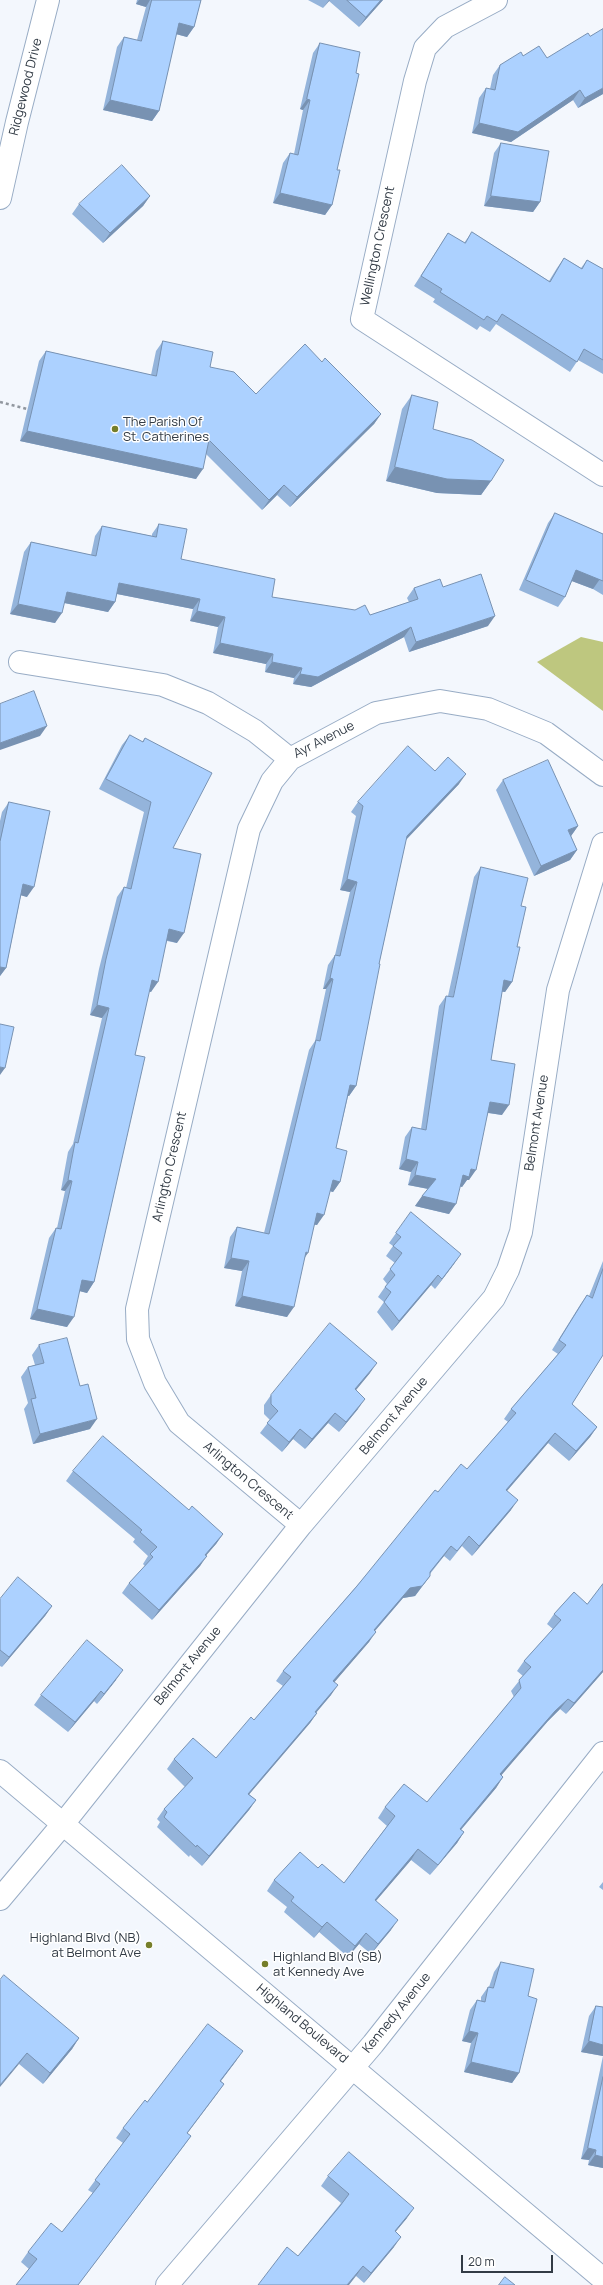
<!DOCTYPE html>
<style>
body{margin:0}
#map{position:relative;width:603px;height:2285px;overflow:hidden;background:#f3f7fd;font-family:Manrope,sans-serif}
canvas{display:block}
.scale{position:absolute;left:461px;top:2255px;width:92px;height:18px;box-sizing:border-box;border:2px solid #323b45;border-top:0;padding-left:5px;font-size:12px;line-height:14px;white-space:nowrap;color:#323b45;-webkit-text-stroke:3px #fff;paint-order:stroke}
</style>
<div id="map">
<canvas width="603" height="2285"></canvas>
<div class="scale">20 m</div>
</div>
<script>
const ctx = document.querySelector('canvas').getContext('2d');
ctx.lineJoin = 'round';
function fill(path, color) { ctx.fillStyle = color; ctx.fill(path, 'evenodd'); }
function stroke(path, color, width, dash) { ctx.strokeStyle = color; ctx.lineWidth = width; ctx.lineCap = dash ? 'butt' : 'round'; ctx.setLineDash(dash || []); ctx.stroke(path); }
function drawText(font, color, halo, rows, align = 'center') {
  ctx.font = font + ' Manrope,sans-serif'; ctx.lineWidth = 3; ctx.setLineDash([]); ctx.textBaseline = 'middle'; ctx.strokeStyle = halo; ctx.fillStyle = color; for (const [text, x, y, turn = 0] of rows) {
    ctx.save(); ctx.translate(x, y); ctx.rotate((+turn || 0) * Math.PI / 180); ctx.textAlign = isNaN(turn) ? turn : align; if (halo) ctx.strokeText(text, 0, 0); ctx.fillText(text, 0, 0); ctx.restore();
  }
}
fill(new Path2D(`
 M581,637L603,642V711L537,662Z`), '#bec77f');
const street = new Path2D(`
 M496,0L445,27L425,48L415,81L362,319L603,475
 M20,662L163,685L208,703L255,731L290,759L376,713L440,701L488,709L546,733L603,775
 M290,759L272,781L249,829L137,1309L138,1339L155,1383L179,1423L301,1525
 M0,1899L63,1824L301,1525L494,1298L508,1270L521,1232L558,990L603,844
 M167,2285L373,2044L603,1753`);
const secondary = new Path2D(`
 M0,198L17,122L48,0
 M0,1771L603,2279`);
stroke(street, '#98acc5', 24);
stroke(secondary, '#98acc5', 24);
stroke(new Path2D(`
 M0,402L27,409`), '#91979f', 2.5, [3, 3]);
stroke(street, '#fff', 22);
stroke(secondary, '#fff', 22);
fill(new Path2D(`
 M137,0H201L194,27L187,37L176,34L159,111L152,121L103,110L117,47L124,37L137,40L146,7L136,4Z
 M308,0H383L359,27L329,1L323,8Z
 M320,43L337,170L332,205L325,215L273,203L283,163L290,153L294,154L303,110L300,109L313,53Z
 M523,56L547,58L603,94L578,108L573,100L511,142L472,133L479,98L486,88L490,89L493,75L500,65Z
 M501,143L540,202L533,212L484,206L494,153Z
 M150,196L143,206L103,243L72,214L79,204Z
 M472,232L549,281L557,268L564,258L581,268L587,260L603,269V374L578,360L570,372L496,324L490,332L480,326L477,330L433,302L435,299L414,286L448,233L464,243Z
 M163,341L210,367L256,394L322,362L381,414L374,424L290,507L277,495L262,510L206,454L196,479L20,441L39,361L46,351L151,375L156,351Z
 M412,395L433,429L491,481L481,495L437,493L386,481L402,409Z
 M555,513L603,534V595L593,589L572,581L565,597L558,607L519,590L548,523Z
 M159,524L181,559L272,597L370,615L409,602L407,598L414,588L443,587L488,626L409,652L404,637L311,687L293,684L294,678L265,672L266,664L213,653L218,627L190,621L193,609L117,594L115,602L108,612L64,603L55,623L10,614L24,552L31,542L91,555L95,536L102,526L152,536V534Z
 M130,735L142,742L145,738L173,848L177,943L167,941L151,992L149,991L135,1055L94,1282L87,1293L80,1291L67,1327L30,1319L49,1238L56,1228H57L65,1191L61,1190L68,1152L73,1144L102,1018L90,1015L99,969L117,897L124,887L126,888L144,812L99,789L122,745Z
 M435,771L459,784L406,840L379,964L356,1086L349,1096H348L336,1148L340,1182L333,1192L330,1191L317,1225H314L287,1317L235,1306L242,1271L224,1268L230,1237L237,1227L264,1233L309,1050L315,1041L326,989H323L328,965L335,955L350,892L340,890L356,816L351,812L358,802Z
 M503,780L578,826L571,836L577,850L570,860L534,876L496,790Z
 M9,802L27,897L21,895L6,968L0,976V821L2,812Z
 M481,867L521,906L517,947L512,982L505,992H502L491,1060L502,1115L488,1113L469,1180H467L462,1187L460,1186L449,1214L415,1206L428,1189L408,1185L411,1172L399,1169L405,1137L412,1127L421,1129L439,1006L446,996H448L474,877Z
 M411,1212L454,1264L435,1289L431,1285L392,1331L377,1312L384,1302L378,1297L387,1284L383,1279L395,1263L386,1256L393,1246L389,1243Z
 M603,1261V1355L572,1404L597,1427L590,1437L569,1461L548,1443L507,1491L511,1510L472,1556L462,1546L450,1561L444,1556L430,1574V1576L415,1596L403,1598L375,1631L369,1642L334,1682L331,1695L316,1713H317L310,1723L249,1794L256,1800L249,1810L202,1866L190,1855L189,1857L157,1827L160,1822L157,1819L164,1809L185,1787L167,1769L174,1759L216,1758L254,1720L283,1686L276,1681L283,1671L438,1492L467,1469L508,1422L504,1419L511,1409L558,1354L552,1350L580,1305L587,1295L589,1296Z
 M39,1345L90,1429L33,1444L24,1409L28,1403L21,1377L28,1367L35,1365L32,1355Z
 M370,1373L355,1390L358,1409L339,1432L328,1423L305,1449L293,1439L282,1452L260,1433L270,1420L264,1414V1405L271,1395Z
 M73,1471L189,1510L223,1534L216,1544L206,1555L200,1566L152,1620L122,1593L129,1583L145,1566L143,1564L148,1556L133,1542L135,1539L66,1481Z
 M574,1592L603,1672L566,1714L560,1709L548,1721L501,1775L503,1777L496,1788L461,1830L464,1832L457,1843L430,1875L411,1860L376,1901L391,1930L371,1954L359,1944L348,1957L319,1932L314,1938L284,1912L287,1907L267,1891L274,1880L318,1868L344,1883L387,1826L378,1818L385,1807L427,1802L514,1697L511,1691L523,1676L517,1671L524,1661L553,1629L547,1624L554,1614Z
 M0,1599L52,1606L45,1616L2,1667L0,1666Z
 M116,1680L97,1704L94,1701L68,1732L34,1705L41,1695Z
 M603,1882V1890L599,1887Z
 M501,1962L528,1996L519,2073L512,2083L464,2072L471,2043L462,2041L470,2010L477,2000L481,2001V1997L488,1987H489L494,1972Z
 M0,1980L79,2038L72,2049L43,2084L19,2064Z
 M596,2006L603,2007V2168L588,2165L589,2160L581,2159L603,2056L581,2052L589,2016Z
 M236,2061L221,2081L224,2084L187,2133L191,2136L184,2146L78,2285H16L29,2269L21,2262L28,2252L62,2232L93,2193L88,2190L123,2143L116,2138L123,2128L147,2102Z
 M328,2176L407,2218L395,2232L394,2247L364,2283L356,2276L298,2256L341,2203L321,2186Z`), '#94b4db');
fill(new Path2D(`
 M139,0H150L146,7L136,4Z
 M329,0H330L323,8Z
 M381,0H383L359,27L366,17Z
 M179,23L194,27L187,37L172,33Z
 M603,88V94L578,108L585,98Z
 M580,90L573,100L511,142L472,133L479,123Z
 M307,99L310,100L303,110L300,109Z
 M110,100L159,111L152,121L103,110Z
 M280,193L332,205L325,215L273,203Z
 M150,196L143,206L103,243L110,233Z
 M491,196L540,202L533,212L484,206Z
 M381,414L374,424L290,507L297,497Z
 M27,431L203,469L196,479L20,441Z
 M395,467L491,481L481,495L437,493L386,481Z
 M284,485L277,495L262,510L269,500Z
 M576,570L600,579L593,589L569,580Z
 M119,583L200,599L193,609L112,593Z
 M67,592L115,602L108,612L60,602Z
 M18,604L62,613L55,623L10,614Z
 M197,611L225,617L218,627L190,621Z
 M495,616L488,626L409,652L416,642Z
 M411,627L404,637L311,687L293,684L300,674Z
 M220,643L273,654L266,664L213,653Z
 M272,662L302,668L294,678L265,672Z
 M47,726L40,736L0,750V743Z
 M466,774L459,784L400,846L407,836Z
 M578,826L571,836L568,830Z
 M577,850L570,860L534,876L541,866Z
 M347,879L357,882L350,892L340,890Z
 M23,884L34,887L27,897L16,894Z
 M169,929L184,933L177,943L162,939Z
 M0,967L6,968L0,976Z
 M330,978L333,979L326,989H323Z
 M152,980L158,982L151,992L145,990Z
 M504,980L512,982L505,992L497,990Z
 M97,1005L109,1008L102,1018L90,1015Z
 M0,1067L5,1068L0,1075Z
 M350,1085L356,1086L349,1096L343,1095Z
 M490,1102L509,1105L502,1115L483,1112Z
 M406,1159L418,1162L411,1172L399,1169Z
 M471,1169L476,1170L469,1180H467L462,1187L456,1185L463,1175Z
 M415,1175L436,1179L429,1189L408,1185Z
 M68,1180L72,1181L65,1191L61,1190Z
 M333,1180L340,1182L333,1192L326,1190Z
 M422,1196L456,1204L449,1214L415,1206Z
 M317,1213L324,1215L317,1225L309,1223Z
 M306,1252L308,1253L301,1263Z
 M461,1254L454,1264L435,1289L442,1279Z
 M231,1258L249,1261L242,1271L224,1268Z
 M438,1275L431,1285L392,1331L399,1321Z
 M82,1280L94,1282L87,1293L75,1290Z
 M242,1296L294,1307L287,1317L235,1306Z
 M37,1309L74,1317L67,1327L30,1319Z
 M377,1363L370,1373L348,1400L355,1389Z
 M365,1399L358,1409L339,1432L346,1422Z
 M335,1413L328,1423L305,1449L312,1439Z
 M97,1419L90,1429L33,1444L40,1434Z
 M597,1427L590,1437L569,1461L576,1451Z
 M300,1429L293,1439L282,1452L289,1442Z
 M555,1433L548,1443L499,1500L506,1490Z
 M518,1500L511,1510L472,1556L479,1546Z
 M223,1534L216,1544L198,1565L205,1555Z
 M451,1546L444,1556L422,1582L430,1572Z
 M207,1556L200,1566L152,1620L159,1610Z
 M430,1576L415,1596L403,1598L367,1640L374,1630L410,1588Z
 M52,1606L45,1616L2,1667L9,1657Z
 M376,1632L369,1642L326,1692L333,1681Z
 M123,1670L116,1680L97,1704L104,1694Z
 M603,1670V1672L566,1714L574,1703Z
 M338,1685L331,1695L308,1722L315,1712Z
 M101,1691L94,1701L68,1732L75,1722Z
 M568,1699L560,1709L548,1721L493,1785L500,1774L555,1711Z
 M317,1713L310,1723L241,1804L248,1794Z
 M503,1777L496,1788L453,1839L460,1829Z
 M256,1800L249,1810L202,1866L209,1856Z
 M464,1832L457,1843L430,1875L438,1865Z
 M418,1849L411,1860L368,1910L375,1900Z
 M398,1920L391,1930L371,1954L378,1944Z
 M327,1922L319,1932L314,1938L322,1927Z
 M366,1933L359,1944L348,1957L355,1946Z
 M469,2031L478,2033L471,2043L462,2041Z
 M79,2038L72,2049L43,2084L50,2073Z
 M589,2041L603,2045V2056L581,2052Z
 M243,2051L236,2061L213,2091L220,2081Z
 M27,2053L19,2064L0,2087V2085Z
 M471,2062L519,2073L512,2083L464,2072Z
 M224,2084L217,2094L180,2143L187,2133Z
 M588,2148L596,2150L589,2160L581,2159Z
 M595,2155L603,2157V2168L588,2165Z
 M414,2208L407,2218L388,2241L395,2231Z
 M401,2237L394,2247L364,2283L371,2273Z
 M363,2266L356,2276L349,2285H347Z`), '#7892b2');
const building = new Path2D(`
 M152,0H201L194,27L179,23L159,111L110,100L124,37L141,41Z
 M347,0H381L366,17Z
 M603,29V88L585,98L580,90L518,132L479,123L486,88L495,90L500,65L521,52L523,56L539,46L547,58L588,33L590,36Z
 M320,43L360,52L356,73L359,74L337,170H340L332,205L280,193L290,153L298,155L310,100L307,99Z
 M501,143L549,151L540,202L491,196Z
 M122,165L150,196L110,233L79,204Z
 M472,232L550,282L564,258L582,269L587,260L603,269V360L584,349L577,362L502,314L497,322L487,316L484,320L440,292L442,289L421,276L448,233L465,243Z
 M163,341L213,352L210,367L234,372L256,394L305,344L322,362L325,358L381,414L297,497L284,485L269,500L209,440L203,469L27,431L46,351L156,376Z
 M412,395L438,402L433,429L472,440L504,460L491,481L447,479L395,467Z
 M555,513L603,534V581L576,570L565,597L526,580Z
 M159,524L187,529L181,559L275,579L272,597L355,610L365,605L370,615L418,599L414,588L440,579L443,587L481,574L495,616L416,642L411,627L318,677L300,674L302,668L272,662L273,654L220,643L225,617L197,611L200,599L119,583L115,602L67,592L62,613L18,604L31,542L96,556L102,526L156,537Z
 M34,691L47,726L0,743V704Z
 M130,735L143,742L145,738L212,773L173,848L201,854L184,933L169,929L158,982L152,980L135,1055L145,1057L94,1282L82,1280L74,1317L37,1309L56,1228L61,1229L72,1181L68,1180L75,1142L78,1143L109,1008L97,1005L106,959L124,887L131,889L151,802L106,779Z
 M408,746L435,771L448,757L466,774L407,836L379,964H380L356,1086L350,1085L336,1148L347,1151L340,1182L333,1180L324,1215L317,1213L308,1253L306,1252L294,1307L242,1296L249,1261L231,1258L237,1227L269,1234L316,1040L320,1041L333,979L330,978L335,955L340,956L357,882L347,879L363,806L358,802Z
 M548,760L578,826L568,830L577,850L541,866L503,780Z
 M9,802L50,811L34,887L23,884L6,968L0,967V842Z
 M481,867L528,878L521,906L526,907L517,947H520L512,982L504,980L491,1060L515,1064L509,1105L490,1102L476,1170L471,1169L469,1177L463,1175L456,1204L422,1196L436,1179L415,1175L418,1162L406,1159L412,1127L426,1130L446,996L453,997Z
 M0,1024L14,1027L5,1068L0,1067Z
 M411,1212L461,1254L442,1279L438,1275L399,1321L384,1302L391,1292L385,1287L395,1275L390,1269L402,1253L393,1246L401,1237L396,1233Z
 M603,1269V1355L572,1404L597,1427L576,1451L555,1433L506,1490L518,1500L479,1546L469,1536L457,1551L451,1546L430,1572V1576L422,1586L410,1588L374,1630L376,1632L333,1681L338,1685L315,1712L317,1713L248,1794L256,1800L209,1856L197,1845L196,1847L164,1817L167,1812L164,1809L193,1778L174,1759L193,1738L216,1758L251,1717L254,1720L291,1677L283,1671L357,1586L435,1490L438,1492L461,1464L467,1469L516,1413L511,1409L566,1345L559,1340L587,1295L592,1298Z
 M330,1323L377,1363L355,1389L365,1399L346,1422L335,1413L312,1439L300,1429L289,1442L267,1423L278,1411L271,1404V1395Z
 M67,1338L80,1386L88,1384L97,1419L40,1434L31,1399L36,1398L28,1367L44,1363L39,1345Z
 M103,1436L189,1510L192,1506L223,1534L205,1555L207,1556L159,1610L129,1583L153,1557L150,1554L157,1547L140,1532L142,1530L73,1471Z
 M18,1577L52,1606L9,1657L0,1650V1599Z
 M603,1584V1670L574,1703L568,1699L555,1711L500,1774L503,1777L460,1829L464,1832L438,1865L418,1849L375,1900L398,1920L378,1944L366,1933L355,1946L327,1922L322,1927L291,1901L294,1897L274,1880L300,1852L318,1868L322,1864L344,1883L395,1816L385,1807L404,1784L427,1802L521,1688L519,1680L531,1667L524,1661L561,1620L554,1614L574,1592L587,1604Z
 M87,1640L123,1670L104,1694L101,1691L75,1722L41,1695Z
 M501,1962L534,1969L528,1996L537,1999L519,2073L471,2062L478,2033L469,2031L477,2000L485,2002L488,1987L493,1988Z
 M4,1975L79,2038L50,2073L27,2053L0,2085V1980Z
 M596,2006L603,2007V2045L589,2041Z
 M208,2024L243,2051L220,2081L224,2084L187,2133L191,2136L78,2285H16L37,2259L28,2252L51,2223L62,2232L100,2184L95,2180L130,2134L123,2128L145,2100L147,2102Z
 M603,2077V2157L595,2155L596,2150L588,2148Z
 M349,2152L414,2208L395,2231L401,2237L371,2273L363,2266L347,2285H258L287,2247L298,2256L340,2206L349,2194L328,2176Z
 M505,2277L515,2285H499Z`);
fill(building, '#acd1ff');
stroke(building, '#7892b2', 1);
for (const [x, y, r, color] of [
 [115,429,4,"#767e29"],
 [149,1945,4,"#767e29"],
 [265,1964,4,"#767e29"]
]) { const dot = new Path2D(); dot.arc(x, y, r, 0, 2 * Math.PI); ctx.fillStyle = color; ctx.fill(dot); stroke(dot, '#fff', 1.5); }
drawText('13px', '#323b45', '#fff', [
 ["Ridgewood Drive",26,87,-76],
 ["Wellington Crescent",378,246,-78],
 ["Ayr Avenue",324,740,-27],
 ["Belmont Avenue",537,1123,-81],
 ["Arlington Crescent",170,1167,-77],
 ["Belmont Avenue",394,1416,-50],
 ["Arlington Crescent",248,1481,40],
 ["Belmont Avenue",188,1666,-51],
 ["Kennedy Avenue",397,2013,-51],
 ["Highland Boulevard",302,2024,40]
]);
drawText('13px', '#323b45', '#fff', [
 ["The Parish Of",123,422],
 ["St. Catherines",123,437],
 ["Highland Blvd (NB)",141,1938,"right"],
 ["at Belmont Ave",141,1953,"right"],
 ["Highland Blvd (SB)",273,1957],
 ["at Kennedy Ave",273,1972]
], 'left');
</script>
